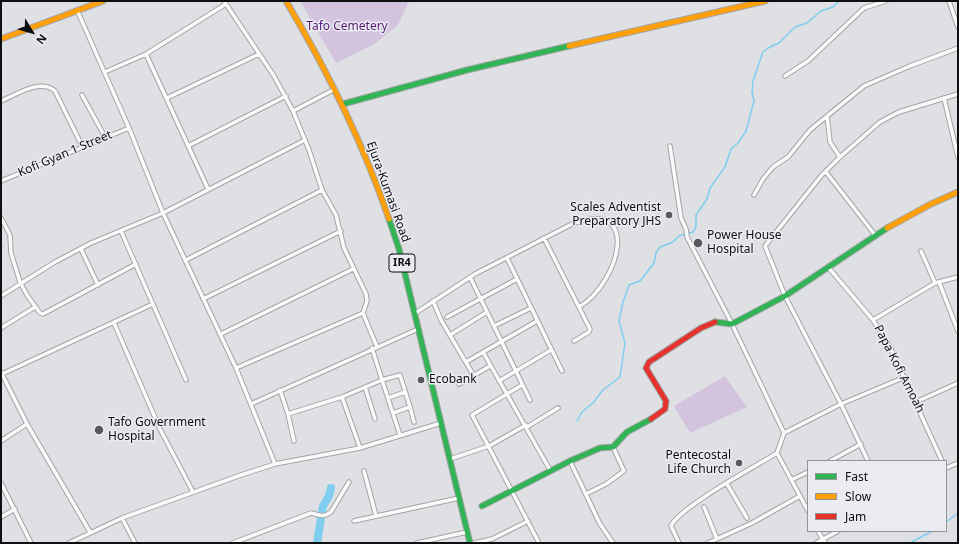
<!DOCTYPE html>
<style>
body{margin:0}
#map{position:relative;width:959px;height:544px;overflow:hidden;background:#dfe0e3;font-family:"Noto Sans",sans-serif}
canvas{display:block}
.frame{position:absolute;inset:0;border:2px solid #0e0f11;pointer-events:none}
.legend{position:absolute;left:807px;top:460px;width:140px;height:72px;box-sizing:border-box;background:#eaecf2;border:1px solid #929498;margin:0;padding:5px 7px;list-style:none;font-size:12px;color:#0e0f11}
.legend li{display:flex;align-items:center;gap:8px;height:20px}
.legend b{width:20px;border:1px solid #929498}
.north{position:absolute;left:12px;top:12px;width:40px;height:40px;-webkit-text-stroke:3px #eaecf2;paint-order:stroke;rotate:127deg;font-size:11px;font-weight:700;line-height:16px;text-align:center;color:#0e0f11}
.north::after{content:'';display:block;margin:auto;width:14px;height:18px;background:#0e0f11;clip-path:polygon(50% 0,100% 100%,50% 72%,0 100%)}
</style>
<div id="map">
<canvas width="959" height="544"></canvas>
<div class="frame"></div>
<ul class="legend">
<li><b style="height:5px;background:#30b455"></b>Fast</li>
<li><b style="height:5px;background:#ff9f0a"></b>Slow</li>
<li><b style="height:5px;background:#e5322d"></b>Jam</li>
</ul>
<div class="north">N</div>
</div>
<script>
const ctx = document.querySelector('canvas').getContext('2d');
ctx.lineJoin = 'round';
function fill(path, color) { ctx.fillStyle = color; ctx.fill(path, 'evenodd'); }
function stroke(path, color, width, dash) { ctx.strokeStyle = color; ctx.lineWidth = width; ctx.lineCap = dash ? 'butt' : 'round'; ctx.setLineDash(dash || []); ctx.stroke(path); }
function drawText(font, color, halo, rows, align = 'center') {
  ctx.font = font + ' "Noto Sans",sans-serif'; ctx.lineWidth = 3; ctx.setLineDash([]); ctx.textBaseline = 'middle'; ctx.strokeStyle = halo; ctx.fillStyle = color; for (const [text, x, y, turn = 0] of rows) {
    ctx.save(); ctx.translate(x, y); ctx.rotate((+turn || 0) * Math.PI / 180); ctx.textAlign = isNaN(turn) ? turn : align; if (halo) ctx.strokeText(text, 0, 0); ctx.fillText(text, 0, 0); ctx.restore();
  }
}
fill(new Path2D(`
 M300,1H409L398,25L373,45L336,63Z
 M725,376L747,407L690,433L674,406Z`), '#d3c3de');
stroke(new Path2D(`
 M577,421L582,412L593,403L603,390L620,377L625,343L619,321L623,302L629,285L640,281L654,263L656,253L660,247L673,242L679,236L693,232L696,227V215L707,199L710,188L725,167L731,149L738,143L746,131L754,101L752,92L753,81L763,52L770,47L779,43L795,27L807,23L821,11L833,7L839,1
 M946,522L958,513
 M910,543L932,531`), '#7fcef0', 1.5);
stroke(new Path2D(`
 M317,543L323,506L329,496L331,488`), '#7fcef0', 8);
const street = new Path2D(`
 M224,1L274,76L293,111L309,150L322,190L336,215L344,248L366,294L367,301L363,313L377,347
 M949,1L958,27
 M77,10L129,128L163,213L236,368L275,464
 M146,54L208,189
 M105,72L146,54L226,4
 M785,76L808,61L864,8L886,1
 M82,95L105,137
 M167,98L259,54
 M944,98L958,157
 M1,101C16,95 40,78 55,91L82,146
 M293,111L335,89
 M827,116L830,142L840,157
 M188,146L286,96
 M670,146L681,218L686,229L687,237L732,324L784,433L777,453L808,511
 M826,172L875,235
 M1,181L129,128
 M754,195L763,179L773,167L788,157L810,130L864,86L910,66L958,48
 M1,218L10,235L11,253L20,282L27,295L40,313L43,314L136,264
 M121,231L186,380
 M544,238L590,329L589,332L574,341
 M81,249L98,285
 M921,251L935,283
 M507,258L562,371
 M186,260L322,190
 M828,267L873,320L890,347L942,461
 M470,277L530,400
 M939,282L958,331
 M1,296L55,262L91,243L163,213L305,140
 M203,299L341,231
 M433,301L441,320L474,376
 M414,314L475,274L570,225C643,195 620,283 579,307
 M447,317L517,279
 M873,320L935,283L958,277
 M114,323L160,429L193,492
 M494,326L531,308
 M1,328L35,307
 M221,334L353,269
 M450,335L487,312
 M483,352L550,470
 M466,362L537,321
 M236,368L363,313
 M1,372L27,424L90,532
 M2,374L153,304
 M499,381L551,350
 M459,384L490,366
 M522,385L472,415L539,543
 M365,387L375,419
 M280,390L288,414L294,441
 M388,398L405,392
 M916,402L958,383
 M251,404L418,329
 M393,413L410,407L414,422
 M288,414L342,397
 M527,427L558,408
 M784,433L841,404L905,377
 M400,435L382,380L400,375L410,407
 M1,441L27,424
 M360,448L342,397L382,380L372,348
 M450,459L489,446L526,425
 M570,461L600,524L613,543
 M830,461L861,444
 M868,461L841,404L785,296L765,246L821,176L840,157L880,122L899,112L958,94
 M946,468L958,463
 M364,471L376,516
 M791,480L808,472
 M1,483L31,543
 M727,484L747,518
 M586,494L606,484L624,471L613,447
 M704,507L717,539
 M1,517L15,509
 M122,518L135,543
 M354,521L459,498
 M818,531L825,543
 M69,543L122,518L241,475L275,464L360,448L441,423
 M233,543L311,513C320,515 323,518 331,512L349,482
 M417,543L467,532
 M474,543L492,539L528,521
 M679,543L671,526C678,508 758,465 777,453
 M708,543L752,523L800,496
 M816,543L838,531`);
const fast = new Path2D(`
 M343,104L467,70L569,46
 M389,219L399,249L470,543
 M715,322L732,324L785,296L887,228
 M482,506L570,461L600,448L613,447L627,432L651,419`);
const slow = new Path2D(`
 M286,1C327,70 363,143 389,219
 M1,39L103,1
 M569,46L765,1
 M887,228L931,204L958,192`);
const jam = new Path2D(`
 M651,419L665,409L666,401L646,368L649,362L701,328L715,322`);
stroke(street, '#a2a4a6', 5.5);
stroke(fast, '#a2a4a6', 7);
stroke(slow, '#a2a4a6', 7);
stroke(jam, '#a2a4a6', 7);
stroke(street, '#fafafb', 3.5);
stroke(fast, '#30b455', 5);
stroke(slow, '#ff9f0a', 5);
stroke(jam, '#e5322d', 5);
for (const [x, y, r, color] of [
 [669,215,4,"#57585a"],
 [698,243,5,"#57585a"],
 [421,380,4,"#57585a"],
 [99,430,5,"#57585a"],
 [739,463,4,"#57585a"]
]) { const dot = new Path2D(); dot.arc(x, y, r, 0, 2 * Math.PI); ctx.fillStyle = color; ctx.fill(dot); stroke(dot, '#eaecf2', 1.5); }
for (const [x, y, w] of [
 [402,263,26]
]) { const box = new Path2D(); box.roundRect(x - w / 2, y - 9, w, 18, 3); ctx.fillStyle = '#eaecf2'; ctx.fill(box); stroke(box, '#0e0f11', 1); }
drawText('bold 11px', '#0e0f11', null, [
 ["IR4",402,263]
]);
drawText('12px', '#591873', '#eaecf2', [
 ["Tafo Cemetery",347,27]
]);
drawText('12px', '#0e0f11', '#eaecf2', [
 ["Kofi Gyan 1 Street",65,154,-23],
 ["Ejura-Kumasi Road",388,192,70],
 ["Papa Kofi Amoah",899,369,63]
]);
drawText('12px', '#0e0f11', '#eaecf2', [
 ["Scales Adventist",661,208,"right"],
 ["Preparatory JHS",661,222,"right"],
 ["Power House",707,236],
 ["Hospital",707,250],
 ["Ecobank",429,380],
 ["Tafo Government",108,423],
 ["Hospital",108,437],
 ["Pentecostal",731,456,"right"],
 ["Life Church",731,470,"right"]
], 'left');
</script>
